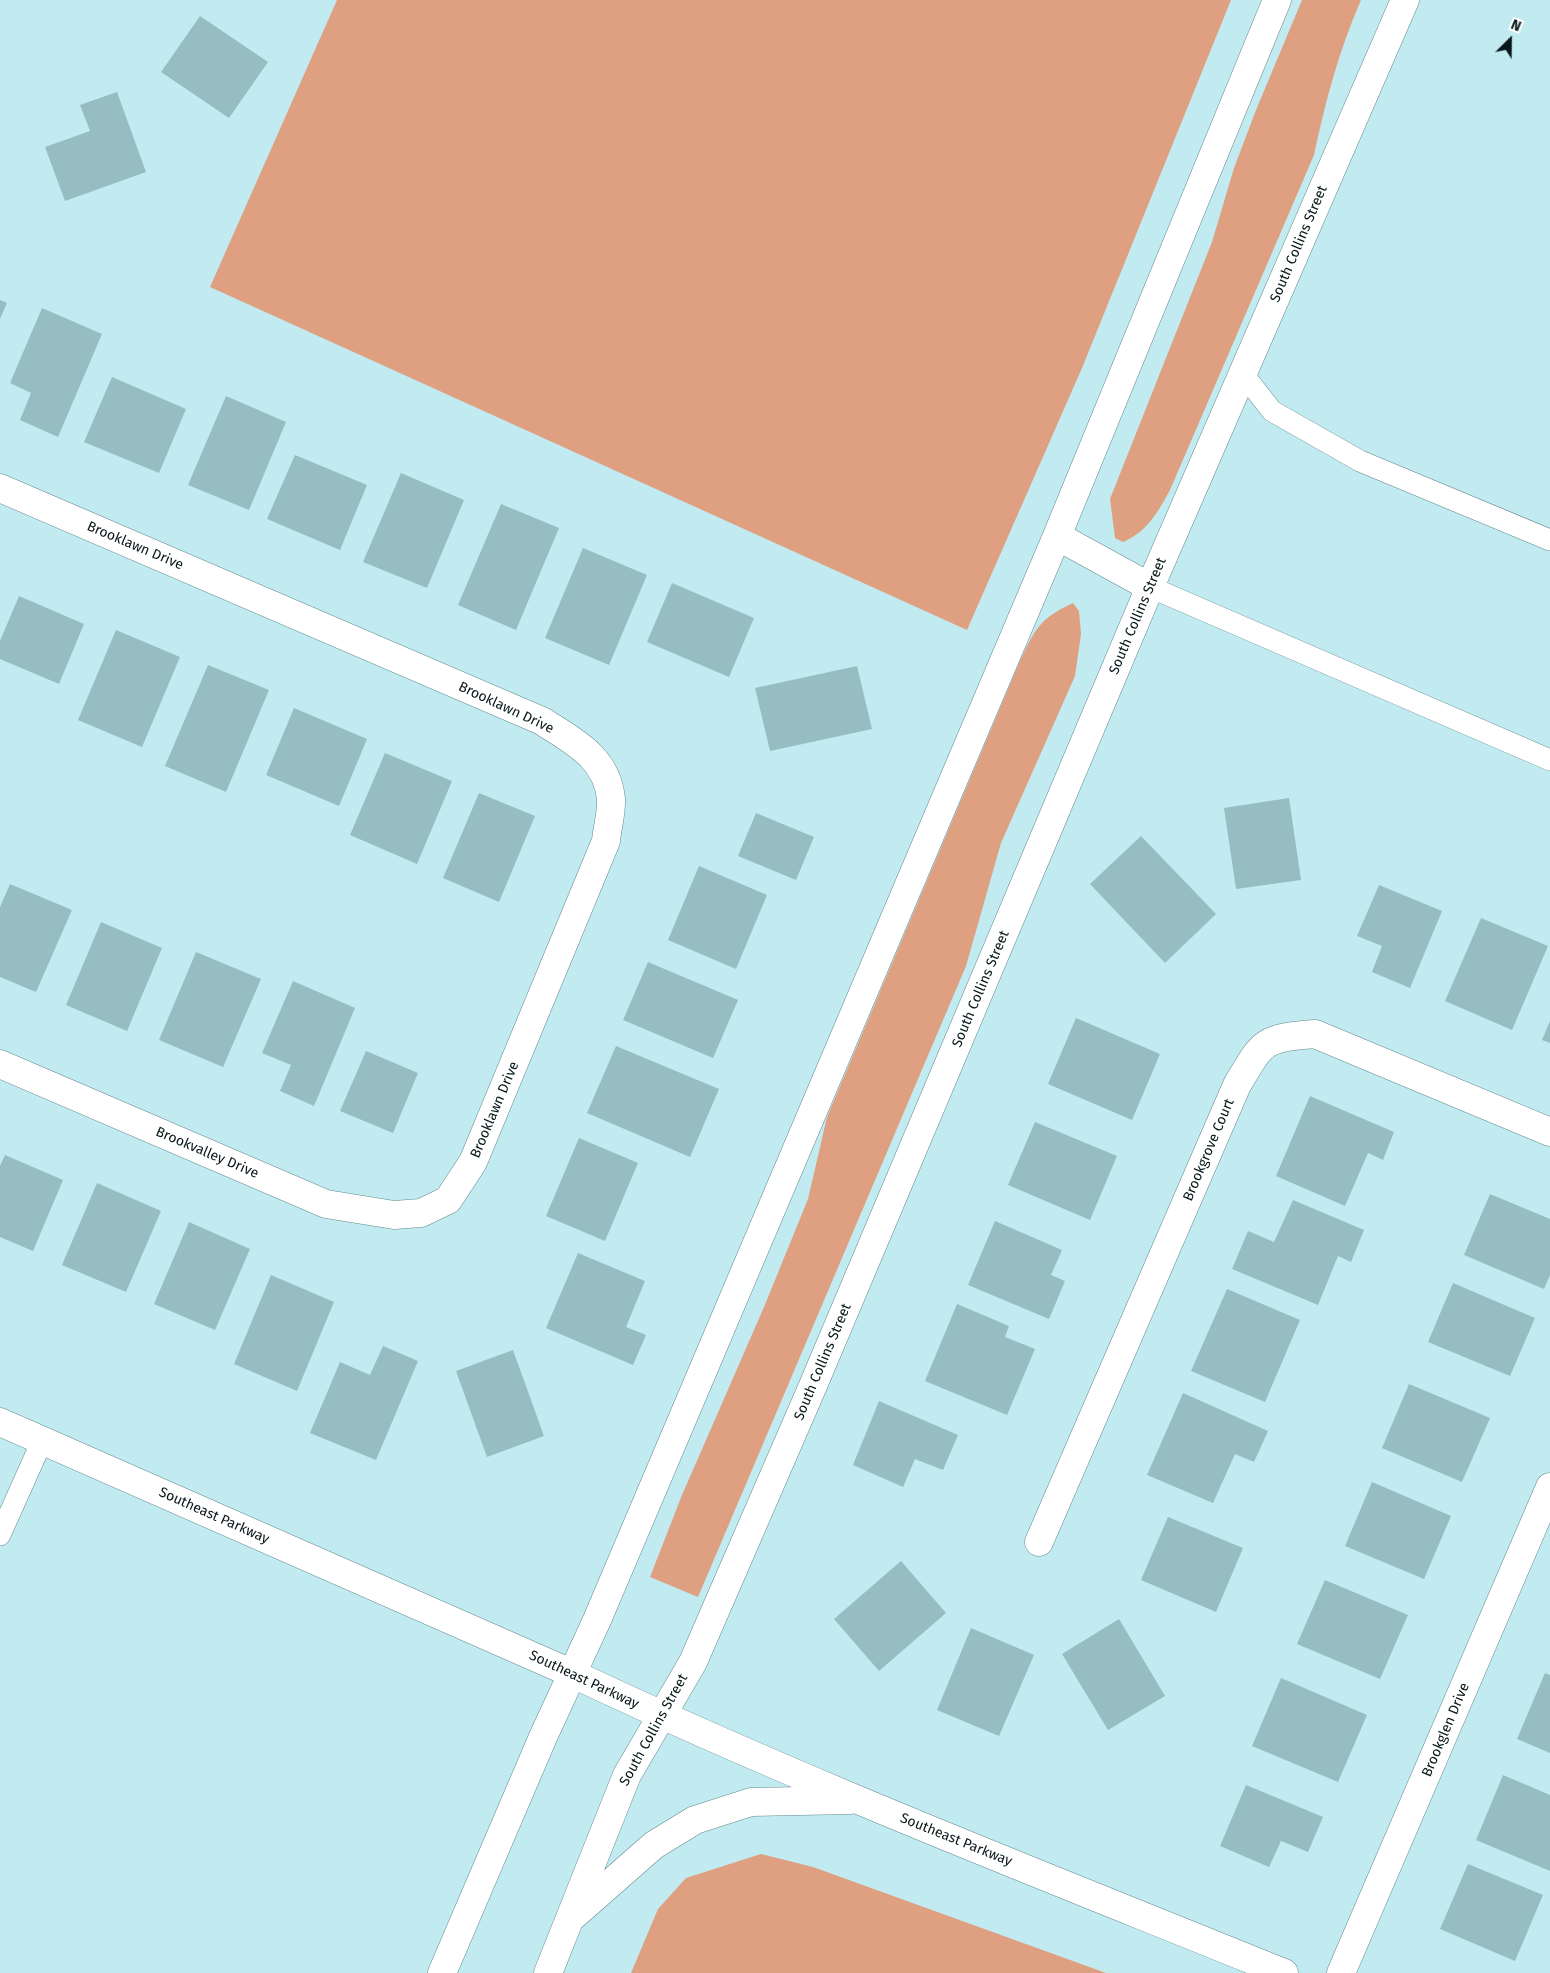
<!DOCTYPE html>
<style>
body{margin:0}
#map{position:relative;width:1550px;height:1973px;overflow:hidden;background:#c2ebf1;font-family:"Fira Sans",sans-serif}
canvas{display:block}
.north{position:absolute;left:1485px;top:15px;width:50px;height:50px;-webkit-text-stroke:4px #fff;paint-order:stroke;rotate:23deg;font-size:14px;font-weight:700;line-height:20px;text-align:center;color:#081719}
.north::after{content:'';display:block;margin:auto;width:18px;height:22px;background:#081719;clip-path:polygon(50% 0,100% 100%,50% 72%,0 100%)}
</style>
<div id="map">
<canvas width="1550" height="1973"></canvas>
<div class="north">N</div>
</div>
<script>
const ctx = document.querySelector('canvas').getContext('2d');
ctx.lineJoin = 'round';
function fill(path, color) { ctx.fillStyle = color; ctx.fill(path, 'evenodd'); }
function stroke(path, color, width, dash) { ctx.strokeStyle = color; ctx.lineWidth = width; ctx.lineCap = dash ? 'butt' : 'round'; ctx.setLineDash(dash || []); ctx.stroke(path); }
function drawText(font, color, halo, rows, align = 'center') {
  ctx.font = font + ' "Fira Sans",sans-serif'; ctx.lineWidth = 4; ctx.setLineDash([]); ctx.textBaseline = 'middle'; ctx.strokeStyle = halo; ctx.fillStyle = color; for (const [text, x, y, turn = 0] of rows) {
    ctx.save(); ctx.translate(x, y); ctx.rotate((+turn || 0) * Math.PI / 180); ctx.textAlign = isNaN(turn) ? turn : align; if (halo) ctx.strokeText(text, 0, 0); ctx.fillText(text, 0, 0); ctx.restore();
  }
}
fill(new Path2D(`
 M337,0H1231L1082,368L967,630L210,287Z
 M1302,0H1361C1339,50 1325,103 1314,155L1170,490C1158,512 1147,532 1123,542L1115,538L1110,499L1212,242L1234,168L1256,110Z
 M1073,603L1079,611L1081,634L1075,676L1001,843L966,966L698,1597L650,1577L682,1495L764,1307L808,1199L827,1117L1020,661C1035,629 1040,618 1073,603Z
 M761,1854L813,1867L1106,1973H631L658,1909L686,1878Z`), '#df9f81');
fill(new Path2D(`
 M200,16L268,62L229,118L161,72Z
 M117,92L146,172L65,201L45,147L90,131L80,105Z
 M0,300L7,303L0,319Z
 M42,308L102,334L58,437L20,420L31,393L10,383Z
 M112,377L186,409L159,473L84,442Z
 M226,396L286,422L249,510L188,485Z
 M295,455L367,485L340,550L267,519Z
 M401,473L464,500L427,588L363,562Z
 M501,504L559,528L516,630L458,605Z
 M583,548L647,575L609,665L545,638Z
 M672,583L754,618L729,677L647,642Z
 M19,596L84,624L59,684L0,659V641Z
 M116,630L180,657L142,747L78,720Z
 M208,665L269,690L226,792L165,766Z
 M857,666L872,729L770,751L755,688Z
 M294,708L367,739L339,806L266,775Z
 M385,753L452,781L417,864L350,835Z
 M479,793L535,816L499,902L443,878Z
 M1289,798L1301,880L1236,889L1224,808Z
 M756,813L814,837L796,880L738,856Z
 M1141,836L1216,914L1165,963L1090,884Z
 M699,866L767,895L736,969L668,940Z
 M10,884L72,910L36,992L0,977V907Z
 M1379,885L1442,911L1410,988L1372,972L1382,946L1357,936Z
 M1481,918L1548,946L1512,1030L1445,1001Z
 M101,922L162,948L127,1031L66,1005Z
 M196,952L261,979L223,1067L159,1040Z
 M648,962L738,1000L713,1058L623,1020Z
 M293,981L355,1008L314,1106L280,1091L291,1065L262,1053Z
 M1076,1018L1160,1054L1132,1120L1048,1084Z
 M1550,1021V1043L1542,1040Z
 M616,1046L719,1089L690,1157L587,1113Z
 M366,1051L418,1073L393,1133L340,1111Z
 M1310,1096L1394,1132L1383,1160L1368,1153L1345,1206L1276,1176Z
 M1035,1122L1117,1156L1090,1220L1008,1185Z
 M579,1138L638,1163L605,1241L546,1216Z
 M5,1155L63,1180L33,1251L0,1237V1166Z
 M97,1183L161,1211L126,1292L62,1265Z
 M1490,1194L1550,1219V1275L1544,1289L1464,1255Z
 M1293,1200L1364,1230L1351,1262L1338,1256L1318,1305L1232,1269L1248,1231L1274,1242Z
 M995,1221L1062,1250L1051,1275L1065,1281L1049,1319L968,1285Z
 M189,1222L250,1249L215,1330L154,1304Z
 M578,1253L645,1281L626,1327L646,1335L633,1365L546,1328Z
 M271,1275L334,1302L297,1391L234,1364Z
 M1453,1283L1535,1318L1510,1376L1428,1342Z
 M1227,1289L1300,1320L1265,1402L1191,1371Z
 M957,1304L1009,1326L1005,1337L1035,1349L1007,1415L925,1381Z
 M383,1346L418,1361L376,1460L310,1433L340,1362L370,1375Z
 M513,1350L544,1436L487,1457L456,1371Z
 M1409,1384L1490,1418L1462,1482L1382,1448Z
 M1183,1393L1268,1431L1254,1462L1235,1454L1213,1503L1147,1475Z
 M879,1401L958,1435L943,1470L915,1459L903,1487L853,1465Z
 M1372,1482L1451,1516L1424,1579L1345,1546Z
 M1168,1517L1243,1548L1216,1612L1141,1580Z
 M901,1561L946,1613L879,1671L834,1619Z
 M1325,1580L1408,1615L1380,1679L1297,1644Z
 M1119,1619L1165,1696L1108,1730L1062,1654Z
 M971,1628L1034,1655L999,1736L937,1710Z
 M1545,1673L1550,1675V1753L1517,1739Z
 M1281,1678L1367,1715L1338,1782L1252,1746Z
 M1503,1775L1550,1795V1871L1476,1840Z
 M1246,1785L1323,1817L1308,1852L1281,1841L1269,1867L1220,1846Z
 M1468,1864L1543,1895L1515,1961L1440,1929Z`), '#95bdc2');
const lane = new Path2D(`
 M1243,374L1272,411L1360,461L1550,540
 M1150,587L1550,760
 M0,1535L42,1441`);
const street = new Path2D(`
 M0,488L542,721C573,741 607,757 611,799C612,812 607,828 606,841L473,1162L448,1200L421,1213L394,1215L326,1204L0,1064
 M1039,1542L1237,1085C1263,1041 1263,1038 1315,1034L1550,1132
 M1341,1973L1550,1487`);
const secondary = new Path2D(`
 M1057,536L1150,587
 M0,1422L571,1673C804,1783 1045,1876 1284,1973
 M572,1917L654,1845L695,1820L751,1802L850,1800
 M442,1973L543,1737L597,1620L1057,536L1277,0
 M548,1973L627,1775L693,1662L812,1388L1150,587L1405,0`);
stroke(lane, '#63898e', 22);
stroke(street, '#63898e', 29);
stroke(secondary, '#63898e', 29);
stroke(lane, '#fff', 21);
stroke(street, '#fff', 28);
stroke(secondary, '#fff', 28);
drawText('14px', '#081719', '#fff', [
 ["South Collins Street",1299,244,-67],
 ["Brooklawn Drive",135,546,23],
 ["South Collins Street",1138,616,-67],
 ["Brooklawn Drive",506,708,25],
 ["South Collins Street",981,989,-67],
 ["Brooklawn Drive",495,1110,-67],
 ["Brookgrove Court",1209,1150,-67],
 ["Brookvalley Drive",207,1153,23],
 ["South Collins Street",823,1362,-67],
 ["Southeast Parkway",214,1516,24],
 ["Southeast Parkway",584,1680,25],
 ["South Collins Street",654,1730,-61],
 ["Brookglen Drive",1446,1730,-67],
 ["Southeast Parkway",956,1840,22]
]);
</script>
